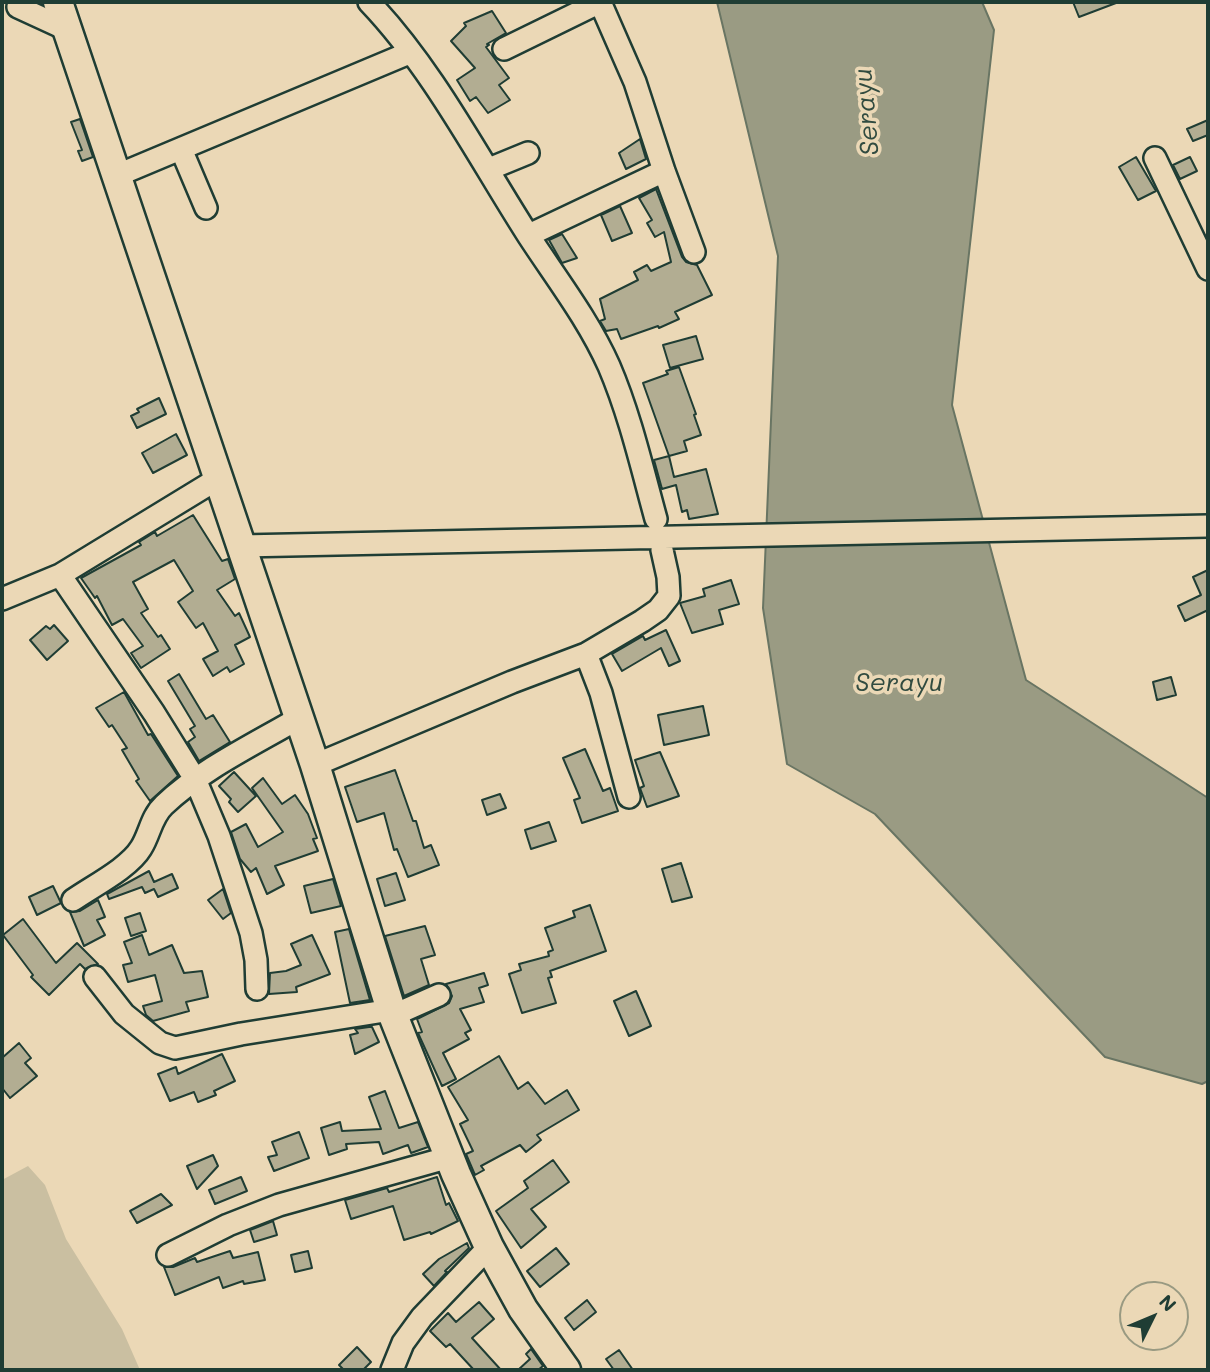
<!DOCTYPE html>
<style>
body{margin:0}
#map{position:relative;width:1210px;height:1372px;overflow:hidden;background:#ebd8b6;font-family:Mali,sans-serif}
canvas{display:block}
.frame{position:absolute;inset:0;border:4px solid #1f3d34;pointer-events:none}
.north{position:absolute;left:1119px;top:1281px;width:70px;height:70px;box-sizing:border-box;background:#ebd8b6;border:2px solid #999a82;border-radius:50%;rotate:47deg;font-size:19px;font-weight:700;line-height:28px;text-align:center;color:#1f3d34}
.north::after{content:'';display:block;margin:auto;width:24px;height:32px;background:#1f3d34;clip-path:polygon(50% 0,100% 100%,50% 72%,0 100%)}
</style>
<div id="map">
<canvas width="1210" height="1372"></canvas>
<div class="frame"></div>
<div class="north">N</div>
</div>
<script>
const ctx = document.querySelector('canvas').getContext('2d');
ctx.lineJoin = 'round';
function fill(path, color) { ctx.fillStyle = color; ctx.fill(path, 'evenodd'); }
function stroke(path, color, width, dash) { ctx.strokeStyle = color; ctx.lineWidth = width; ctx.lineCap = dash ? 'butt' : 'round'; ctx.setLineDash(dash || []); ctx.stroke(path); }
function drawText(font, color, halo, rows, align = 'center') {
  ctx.font = font + ' Mali,sans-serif'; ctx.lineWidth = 7; ctx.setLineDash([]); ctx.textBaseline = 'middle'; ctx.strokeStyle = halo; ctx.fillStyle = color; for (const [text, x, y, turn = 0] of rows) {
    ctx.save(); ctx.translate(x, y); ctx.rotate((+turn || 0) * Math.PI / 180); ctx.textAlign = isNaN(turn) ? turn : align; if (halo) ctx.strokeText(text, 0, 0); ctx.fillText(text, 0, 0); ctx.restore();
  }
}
fill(new Path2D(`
 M28,1166L45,1185L66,1239L122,1329L140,1370H2V1180Z`), '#cabfa1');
const water = new Path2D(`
 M717,2H982L994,30L952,405L1026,680L1208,798V1081L1202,1084L1105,1057L875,814L787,764L763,608L778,256Z`);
fill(water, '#9a9b83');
stroke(water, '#697563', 2);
const building = new Path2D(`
 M1073,2H1115L1116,3L1079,17Z
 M492,11L506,33L487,44L489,45L486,47L509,78L499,85L510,100L488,113L476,97L470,101L457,80L475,68L451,41L466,26L464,23Z
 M80,119L93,157L82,161L78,151L82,150L71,122Z
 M1208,120V135L1193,141L1187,129Z
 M640,139L646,159L626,169L619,153Z
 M1136,157L1156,191L1138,200L1119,167Z
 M1190,157L1197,171L1180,179L1173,165Z
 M656,189L682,257L686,262L697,265L712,295L675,312L679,319L659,328L658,326L621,339L617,329L606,331L600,321L605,319L600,299L638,280L634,272L647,265L651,271L671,262L664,232L655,237L647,223L652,220L639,198Z
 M620,206L632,233L612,241L601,215Z
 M562,234L577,258L562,263L549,240Z
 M696,336L703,359L670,368L663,345Z
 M679,367L696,414L694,415L701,435L684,441L687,451L669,456L643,383L668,374L666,371Z
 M159,398L166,414L137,428L131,416L139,412L137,409Z
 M176,434L187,455L153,473L142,453Z
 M669,456L674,477L706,469L718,514L689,519L687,510L682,512L676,485L662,489L654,460Z
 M193,515L222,561L228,559L235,579L217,590L235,616L239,613L250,637L235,645L244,664L230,672L227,667L213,676L203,659L218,651L203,623L196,628L178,602L193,591L174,560L133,582L148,609L141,613L158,637L161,635L170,649L141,668L131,653L143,646L123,619L112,625L97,596L95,598L81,578L141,545L139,542L155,532L157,536Z
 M1208,570V612V610L1185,621L1178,606L1201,595L1193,577Z
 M731,580L739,604L719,610L723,624L692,633L680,603L705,596L703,589Z
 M54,625L68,641L47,660L30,640L46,626L50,629Z
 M666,630L680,661L669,666L661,648L622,671L612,654L643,636L645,640Z
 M179,674L206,719L213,715L230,742L199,761L188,742L195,737L190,729L195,726L168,681Z
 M1171,677L1176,695L1157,700L1153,682Z
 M124,692L148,735L151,734L178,776L150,801L136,781L139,779L122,750L127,748L112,725L109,727L96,708Z
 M703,706L709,735L664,745L658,715Z
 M585,749L603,791L610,788L618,811L582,823L574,800L580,798L563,758Z
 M660,752L679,796L647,807L640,788L644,786L635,760Z
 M395,770L413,821H416L424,848L431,845L439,865L408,877L397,849L394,850L384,813L357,822L345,787Z
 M234,772L256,796L238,812L229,802L231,799L219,786Z
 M263,778L282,804L295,795L308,814L317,838L313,839L318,851L275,866L284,885L267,894L256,868L251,872L240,859L231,832L246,824L258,847L283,832L252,788Z
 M500,794L506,808L487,815L482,800Z
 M549,822L556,841L531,849L525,830Z
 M681,863L692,897L672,902L662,869Z
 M149,871L154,882L172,874L178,888L158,897L154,889L145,893L142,887L109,899L107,894Z
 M396,873L405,900L385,906L377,879Z
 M333,879L341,906L311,913L304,886Z
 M53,886L61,903L37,915L29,897Z
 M223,889L231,913L223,919L208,900Z
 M98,900L105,917L97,920L105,935L84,946L70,912L80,911Z
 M590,905L606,951L550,971L552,977L548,978L556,1003L522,1013L509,974L521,970L519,964L549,956L548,952L553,950L545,928L575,917L573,911Z
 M140,913L146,931L131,936L125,918Z
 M23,919L56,963L77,943L98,964L85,969L80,964L49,995L31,977L33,975L3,935Z
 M425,926L435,955L421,959L429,985L404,996L385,936Z
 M349,929L370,1000L350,1003L335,932Z
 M142,935L149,955L172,945L184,973L202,971L208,997L186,1002L189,1011L153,1021L146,1015L143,1006L162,1001L155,975L128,982L123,965L132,963L124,942Z
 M312,935L330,974L296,987L297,992L269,994L270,973L286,971L301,965L291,944Z
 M484,973L488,985L479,988L484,1002L460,1009L471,1030L465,1033L469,1039L443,1053L456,1079L442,1086L418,1033L422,1032L417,1019L449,1003L452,996L446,984Z
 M636,991L651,1026L629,1036L614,1001Z
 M369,1027H372L379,1042L355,1054L350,1035L358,1033L355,1029Z
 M19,1043L31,1058L25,1063L37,1076L10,1098L2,1088V1058Z
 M222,1054L235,1081L214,1091L216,1095L198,1102L194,1092L170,1101L158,1074L176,1067L178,1074Z
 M499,1056L518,1089L528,1082L545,1104L567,1090L579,1110L537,1135L541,1140L526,1152L520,1145L481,1166L484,1170L475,1175L466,1154L473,1151L460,1124L468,1120L448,1087Z
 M385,1091L399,1128L418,1122L428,1147L411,1153L408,1145L383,1154L379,1142L346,1144L347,1149L329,1155L321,1128L340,1122L342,1131L381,1129L369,1097Z
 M299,1132L309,1158L274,1171L268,1157L277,1155L272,1142Z
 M213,1155L218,1166L197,1189L187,1166Z
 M553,1160L569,1182L531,1209L546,1227L521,1248L496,1211L528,1188L524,1181Z
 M241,1177L247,1191L215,1204L209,1190Z
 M437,1177L446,1205L449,1203L458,1221L431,1234L430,1232L404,1240L393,1206L351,1219L345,1200L387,1188L389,1192Z
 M161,1194L172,1205L137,1223L130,1211Z
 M273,1221L277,1235L254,1242L250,1230Z
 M467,1243L469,1248L445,1271L447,1272L434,1286L423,1274L439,1259Z
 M556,1248L569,1264L540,1287L527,1271Z
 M230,1251L233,1258L258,1252L265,1280L244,1284L243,1281L223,1288L219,1277L175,1295L164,1267H173L195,1258L197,1262Z
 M308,1251L312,1268L295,1272L291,1255Z
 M587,1300L596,1312L574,1330L565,1318Z
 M479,1302L494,1319L472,1338L501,1370H474L450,1344L446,1347L430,1331L448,1313L456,1322Z
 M357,1347L371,1362L363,1370H344L339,1365Z
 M531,1349L543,1366L538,1370H518L530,1359L526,1354Z
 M619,1350L633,1370H614L606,1359Z`);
fill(building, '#b2ad92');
stroke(building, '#1f3d34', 2);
const minor = new Path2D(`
 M369,2C433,69 478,157 528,235C556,278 588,319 609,366C630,415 642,468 656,519
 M18,7L68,30
 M504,49L600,2L635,82L664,171L694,252
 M181,149L206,208
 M1155,158L1208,269
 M489,169L528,153
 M118,175L409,53
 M529,235L664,171
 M241,546L1208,526
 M60,575L154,713L195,779L219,836L251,933L256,960L257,989
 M2,599L60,575L219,478
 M586,654L601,693L629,797
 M315,765L512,682L586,654L642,621L658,610L669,596L668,577L662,550
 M73,900C93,886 129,868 141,848C150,834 151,817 164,805C202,769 253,745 299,718
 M95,977L124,1014L160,1043L175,1048L241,1034L391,1010
 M394,1015L439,995
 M168,1255L228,1225L279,1205L450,1157
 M392,1370L403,1343L422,1317L489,1247`);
const major = new Path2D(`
 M58,2L315,765L391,1010L456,1174L489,1247L523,1309L566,1370`);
stroke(minor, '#1f3d34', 26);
stroke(major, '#1f3d34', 33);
stroke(minor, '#ebd8b6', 21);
stroke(major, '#ebd8b6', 28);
drawText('italic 26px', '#314b40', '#ebd8b6', [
 ["Serayu",867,112,-95],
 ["Serayu",899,683]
]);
</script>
